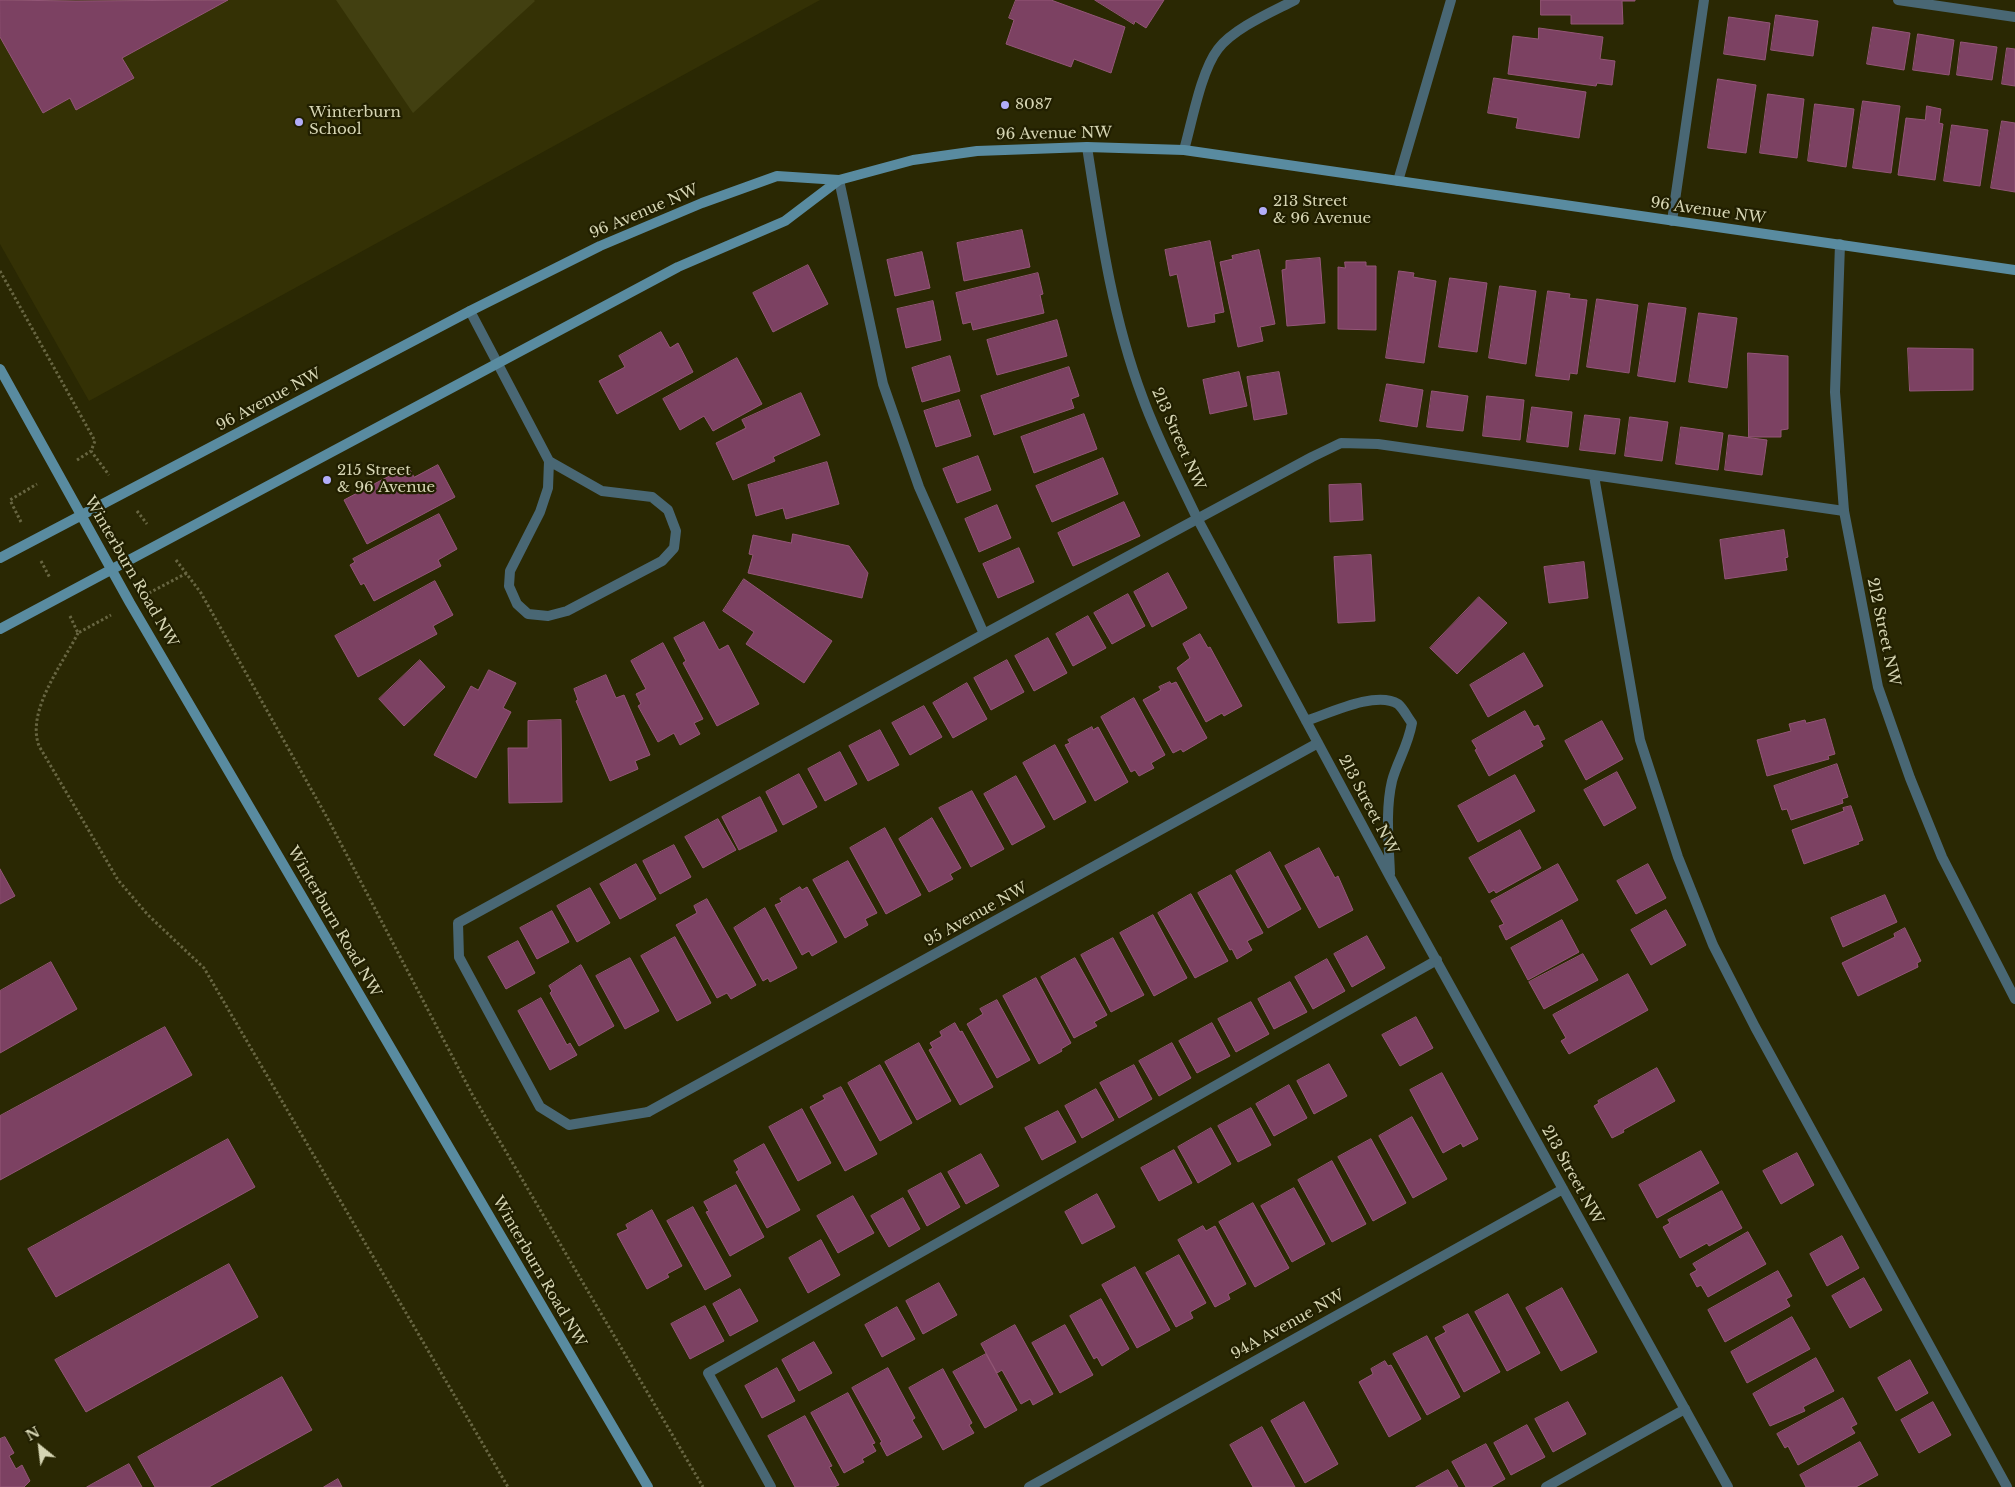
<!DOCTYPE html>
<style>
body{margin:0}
#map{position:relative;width:2015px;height:1487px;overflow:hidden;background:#2a2803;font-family:"Libre Baskerville",serif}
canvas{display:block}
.north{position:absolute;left:15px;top:1422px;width:50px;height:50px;-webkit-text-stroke:4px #211f00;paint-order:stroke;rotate:331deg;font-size:14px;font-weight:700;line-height:20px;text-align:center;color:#d6d5b3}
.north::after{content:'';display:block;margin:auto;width:18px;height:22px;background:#d6d5b3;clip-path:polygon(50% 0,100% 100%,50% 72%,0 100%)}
</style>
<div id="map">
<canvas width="2015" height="1487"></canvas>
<div class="north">N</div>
</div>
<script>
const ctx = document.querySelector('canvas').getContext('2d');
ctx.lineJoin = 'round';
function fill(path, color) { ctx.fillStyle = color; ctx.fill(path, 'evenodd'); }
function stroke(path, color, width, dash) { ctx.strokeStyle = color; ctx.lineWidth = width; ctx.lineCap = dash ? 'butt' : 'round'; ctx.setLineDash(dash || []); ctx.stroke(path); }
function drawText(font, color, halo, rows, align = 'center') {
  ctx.font = font + ' "Libre Baskerville",serif'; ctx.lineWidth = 4.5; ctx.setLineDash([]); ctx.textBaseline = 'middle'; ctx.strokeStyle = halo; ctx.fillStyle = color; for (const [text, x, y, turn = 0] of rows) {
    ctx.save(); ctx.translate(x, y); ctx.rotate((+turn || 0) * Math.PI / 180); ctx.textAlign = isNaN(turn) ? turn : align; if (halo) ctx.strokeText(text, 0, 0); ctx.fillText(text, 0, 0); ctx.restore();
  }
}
fill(new Path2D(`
 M0,0H820L89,401L0,244Z`), '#343105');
fill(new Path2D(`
 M336,0H534L535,1L413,113Z`), '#424011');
const building = new Path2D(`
 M0,0L76,1L228,0L122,58L134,78L76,110L70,98L43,113L0,37Z
 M1016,0H1051L1125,27L1111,73L1074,59L1071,67L1006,44L1014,20L1009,18Z
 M1095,0H1164L1146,28L1135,21L1134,24Z
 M1541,0H1635V1H1622L1623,24H1571V15H1541Z
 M1776,15L1818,21L1813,56L1771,50Z
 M1729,17L1770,23L1765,60L1724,54Z
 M1873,27L1910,33L1904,70L1867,64Z
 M1539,28L1603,37L1600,59L1615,61L1612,85L1597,83L1596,86L1508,74L1513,36L1538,39Z
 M1918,34L1954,40L1949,75L1913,70Z
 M1961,42L1997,47L1992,80L1957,75Z
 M2007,48L2015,49V86L2002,84Z
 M1494,78L1586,92L1579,138L1516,128L1518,118L1488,113Z
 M1718,79L1756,85L1746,153L1708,148Z
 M1768,94L1804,99L1797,158L1760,153Z
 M1863,101L1900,106L1891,173L1853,168Z
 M1815,104L1854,109L1846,167L1808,161Z
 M1927,106L1941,109L1939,123L1943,124L1935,180L1898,175L1906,118L1925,120Z
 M2002,121L2015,123V192L1991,188Z
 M1952,125L1988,130L1980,186L1944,181Z
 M1022,230L1030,267L964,281L957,243Z
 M1210,241L1224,312L1214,314L1215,322L1188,327L1177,274L1170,276L1165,250Z
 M1259,250L1275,324L1260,327L1263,341L1238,347L1220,262L1233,259L1232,256Z
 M922,252L930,288L895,296L887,260Z
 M1320,258L1325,323L1287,326L1282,270L1286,269V261Z
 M1345,262H1366V266H1376V330L1338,329V267L1345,268Z
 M808,265L828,304L773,332L753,293Z
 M1399,271L1414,273L1413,277L1436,281L1424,363L1386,358Z
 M1038,273L1043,294L1040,295L1044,313L973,330L971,322L963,324L956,293Z
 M1450,278L1487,283L1477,352L1439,347Z
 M1500,286L1536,291L1526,364L1489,358Z
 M1548,291L1570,294L1569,298L1587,300L1577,374L1570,373L1569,380L1536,376Z
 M1597,299L1638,305L1629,373L1587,367Z
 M933,301L941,340L906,348L897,309Z
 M1649,303L1686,308L1675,382L1638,376Z
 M1699,313L1737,318L1727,388L1689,382Z
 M1057,320L1067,356L997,375L987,340Z
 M661,332L670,348L678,343L693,372L617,414L599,381L625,367L619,356Z
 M1908,348L1973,349V390L1910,391Z
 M1748,353L1788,356V429L1781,430V437H1749Z
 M950,356L960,391L922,402L912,368Z
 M737,358L762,404L713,431L704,416L680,430L663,399Z
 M1069,367L1079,396L1071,399L1074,408L994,435L981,396Z
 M1239,372L1247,406L1210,414L1203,380Z
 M1279,372L1287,414L1254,420L1247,377Z
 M1387,384L1423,390L1417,427L1380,421Z
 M1432,391L1468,396L1463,431L1427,427Z
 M801,393L820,435L773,457L775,461L733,480L716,443L746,428L742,420Z
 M1487,396L1524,400L1520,440L1483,436Z
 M959,400L971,436L936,447L924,411Z
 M1532,407L1572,412L1568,447L1527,442Z
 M1084,414L1097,449L1034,473L1021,437Z
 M1585,415L1620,419L1615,454L1580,450Z
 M1630,417L1668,422L1662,461L1625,456Z
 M1681,427L1723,433L1718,470L1676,464Z
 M1729,435L1767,440L1762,475L1725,470Z
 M978,456L991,490L957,503L943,469Z
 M1103,458L1118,494L1052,522L1036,486Z
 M827,462L839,504L786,519L783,508L756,516L748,485Z
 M438,465L455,497L367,544L344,500L408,466L414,477Z
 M1361,484L1363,520L1330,522L1329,485Z
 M1124,502L1140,536L1073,566L1058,533Z
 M997,505L1011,538L979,552L965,519Z
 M439,514L457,549L438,560L441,566L374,601L364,583L361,585L350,565L355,562L353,559Z
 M1784,530L1788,557L1785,558L1787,570L1725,579L1720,540Z
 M793,534L849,546L868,573L862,598L748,573L753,555L749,554L753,535L791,543Z
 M1019,548L1034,582L998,598L983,564Z
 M1371,555L1375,621L1338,623L1334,557Z
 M1584,562L1588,598L1549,603L1544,567Z
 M1168,573L1187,608L1152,627L1134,592Z
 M744,579L832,641L804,683L746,644L754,632L723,611Z
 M435,581L453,615L433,626L437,634L358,677L335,636Z
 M1128,594L1145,626L1112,644L1094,613Z
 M1479,597L1507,623L1457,674L1430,648Z
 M1088,616L1106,648L1073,666L1056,634Z
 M704,622L719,650L728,645L759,704L717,726L683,663L686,661L674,638Z
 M1200,634L1208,648L1210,647L1242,706L1224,716L1222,713L1206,722L1177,668L1190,658L1183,644Z
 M1048,638L1067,673L1034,691L1015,656Z
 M663,643L703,719L694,723L700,734L680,745L674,733L658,742L638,706L641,704L636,694L646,689L631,661Z
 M1524,653L1543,686L1488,717L1470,685Z
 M420,660L445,687L404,726L379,699Z
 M1007,660L1024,692L991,710L974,678Z
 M489,670L516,683L503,708L511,712L476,778L434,755L471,686L478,690Z
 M606,675L616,698L624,695L650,755L635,761L638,769L610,781L576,701L578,700L574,689Z
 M1170,682L1171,684L1176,682L1207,738L1183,752L1181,749L1173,753L1143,700L1161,690L1159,687Z
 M967,683L987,719L953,738L933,703Z
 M1134,698L1165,755L1151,763L1154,768L1139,776L1135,770L1131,772L1101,717Z
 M924,706L942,737L910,755L892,723Z
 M1525,711L1534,727L1538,725L1545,739L1540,741L1543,746L1489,776L1475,750L1477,749L1472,741Z
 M1825,719L1835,754L1828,756L1829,759L1767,776L1757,740L1791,731L1789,724L1805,720L1806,723Z
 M561,720L562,802L509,803L508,748H528V721Z
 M1602,721L1623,759L1586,780L1565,741Z
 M1092,727L1093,730L1098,727L1128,782L1095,801L1065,745L1070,743L1068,740Z
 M880,730L899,765L868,781L849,746Z
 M1055,745L1086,802L1054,820L1023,763Z
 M840,752L857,784L825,801L808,769Z
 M1837,764L1848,797L1842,799L1843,803L1791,820L1787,809L1782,810L1774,786Z
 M1617,772L1636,808L1604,826L1584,790Z
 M799,774L817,807L783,825L766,792Z
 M1515,775L1535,811L1478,842L1458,806Z
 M1016,776L1045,827L1012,845L984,794Z
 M972,791L1004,849L971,867L939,808Z
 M760,797L777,831L739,850L722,817Z
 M1851,806L1863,840L1858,842L1859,844L1804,864L1792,830L1844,811L1843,808Z
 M932,818L961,868L950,874L953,879L929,892L899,839Z
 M718,819L736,850L703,868L685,837Z
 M885,828L921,895L886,914L850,848Z
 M1520,830L1541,868L1496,893L1494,890L1489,893L1469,858Z
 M674,845L691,877L660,894L643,861Z
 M1319,848L1335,878L1338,876L1353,910L1319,928L1285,866Z
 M1270,852L1301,909L1268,928L1236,871Z
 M848,861L877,913L865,919L868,925L845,938L813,880Z
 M636,864L656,899L620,919L600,884Z
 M1558,864L1578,900L1506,940L1499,926L1504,924L1491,901Z
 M1648,864L1666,898L1636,914L1617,881Z
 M0,869L15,896L0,904Z
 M1231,875L1263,933L1247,941L1252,950L1237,959L1232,949L1230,950L1198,893Z
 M800,887L802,890L807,887L837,942L812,956L809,951L802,955L775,905L782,902L780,899Z
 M590,888L610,923L577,942L557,906Z
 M1191,894L1228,961L1195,978L1158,913Z
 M1885,895L1897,922L1843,947L1831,918Z
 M707,899L756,985L731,999L727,993L717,998L676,925L697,913L694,906Z
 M765,908L797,968L770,982L768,978L763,981L734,928Z
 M1666,910L1686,945L1651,965L1631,930Z
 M552,911L569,942L537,959L520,928Z
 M1153,915L1187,978L1154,996L1120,933Z
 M1562,920L1579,952L1528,980L1511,948Z
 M1905,928L1921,961L1917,963L1918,967L1858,996L1842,963L1895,937L1894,934Z
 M1367,936L1385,968L1352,987L1334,954Z
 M675,937L711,1003L677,1021L641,956Z
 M1113,938L1144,995L1111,1012L1081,955Z
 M518,941L535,973L506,989L488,957Z
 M1583,954L1598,980L1544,1009L1529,982Z
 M630,958L659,1011L625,1029L596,976Z
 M1075,958L1107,1015L1094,1022L1097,1026L1074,1038L1041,977Z
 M1327,959L1345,991L1313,1009L1295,977Z
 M51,962L77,1009L0,1053V991Z
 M581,965L614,1026L579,1046L550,993L552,991L549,986Z
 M1628,974L1648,1010L1569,1054L1561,1041L1566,1038L1553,1015Z
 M1036,978L1071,1043L1061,1049L1062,1051L1039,1064L1003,996Z
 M1290,982L1307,1012L1274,1029L1258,999Z
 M541,998L567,1045L570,1043L577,1055L550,1070L518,1011Z
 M997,1000L1030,1060L997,1078L967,1024L983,1014L980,1009Z
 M1251,1002L1269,1034L1236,1052L1218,1019Z
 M1416,1017L1433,1048L1400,1066L1382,1035Z
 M955,1023L960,1032L962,1031L993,1087L960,1105L929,1050L933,1048L930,1043L942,1036L940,1032Z
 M1212,1023L1230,1056L1197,1073L1179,1041Z
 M165,1027L192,1075L0,1180V1116Z
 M919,1043L951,1101L917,1120L885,1062Z
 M1172,1043L1191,1078L1159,1096L1139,1061Z
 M1329,1064L1347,1096L1314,1114L1297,1081Z
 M880,1065L912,1123L880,1141L848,1083Z
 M1134,1065L1152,1099L1119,1118L1100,1083Z
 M1657,1068L1675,1101L1623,1130L1624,1132L1612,1138L1594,1106L1599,1103L1598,1101Z
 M1442,1073L1478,1139L1463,1147L1461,1143L1443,1153L1410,1090Z
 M1289,1085L1307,1118L1274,1136L1256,1104Z
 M841,1087L877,1154L845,1171L810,1107L825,1099L823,1096Z
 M1096,1089L1114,1120L1082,1138L1065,1106Z
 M1251,1108L1271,1145L1238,1162L1218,1126Z
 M802,1109L831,1163L798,1181L769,1127Z
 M1058,1111L1076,1142L1042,1160L1025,1128Z
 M1412,1117L1447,1179L1413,1198L1379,1136Z
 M1211,1128L1231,1164L1198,1183L1178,1147Z
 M228,1139L255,1187L56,1297L28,1249Z
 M1371,1139L1406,1203L1373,1221L1338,1157Z
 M764,1144L800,1210L767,1228L736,1172L739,1170L734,1161Z
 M1174,1150L1192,1183L1159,1201L1141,1168Z
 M1701,1151L1719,1183L1657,1218L1639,1185Z
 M1797,1153L1814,1185L1781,1204L1763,1171Z
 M981,1154L999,1186L966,1204L948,1172Z
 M1332,1161L1366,1224L1332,1242L1298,1180Z
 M941,1173L960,1207L927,1226L908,1191Z
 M736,1185L764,1237L730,1256L706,1212L709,1211L704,1202Z
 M1294,1188L1325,1244L1292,1262L1261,1206Z
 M1722,1191L1742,1228L1709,1246L1707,1243L1680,1258L1663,1227L1670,1223L1668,1220Z
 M1097,1194L1115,1227L1082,1244L1065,1212Z
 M853,1196L874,1233L838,1253L817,1216Z
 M903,1198L920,1229L889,1247L871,1216Z
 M1253,1203L1289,1268L1255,1287L1219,1222Z
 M693,1207L731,1276L705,1290L667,1221Z
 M652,1210L682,1266L667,1274L669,1277L647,1289L617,1234L628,1229L626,1225Z
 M1203,1226L1206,1231L1215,1226L1246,1284L1228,1294L1230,1299L1215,1307L1178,1240Z
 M1748,1232L1766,1264L1708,1297L1701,1285L1697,1287L1690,1274L1697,1270L1693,1264Z
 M1842,1236L1859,1268L1827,1286L1810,1254Z
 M821,1240L840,1275L808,1293L789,1258Z
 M1179,1255L1206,1303L1190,1312L1193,1318L1176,1327L1146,1273Z
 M229,1264L258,1317L86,1412L55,1360Z
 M1135,1267L1170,1330L1137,1348L1102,1285Z
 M1778,1271L1792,1296L1786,1299L1790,1306L1725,1342L1708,1310Z
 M1864,1278L1882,1310L1850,1328L1832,1296Z
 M939,1283L957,1315L923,1334L906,1301Z
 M1562,1288L1597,1352L1561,1371L1526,1308Z
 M740,1289L758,1321L730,1336L713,1304Z
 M1508,1294L1540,1353L1507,1371L1475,1312Z
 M1101,1299L1129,1349L1102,1366L1097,1357L1094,1359L1070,1316Z
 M705,1306L724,1341L690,1359L671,1324Z
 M897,1307L915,1339L882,1357L865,1325Z
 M1468,1314L1500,1372L1464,1392L1435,1338L1446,1332L1443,1327Z
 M1792,1317L1810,1349L1747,1383L1731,1352Z
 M1015,1325L1053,1394L1033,1405L1030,1399L1021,1404L1002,1370L997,1373L981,1344Z
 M1065,1325L1093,1375L1060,1393L1032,1343Z
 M1427,1336L1460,1397L1427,1415L1393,1354Z
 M814,1342L832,1373L799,1391L782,1360Z
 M986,1354L1017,1410L985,1428L953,1372Z
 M1816,1358L1834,1391L1803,1407L1805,1411L1770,1426L1753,1394Z
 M1910,1360L1928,1393L1896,1411L1878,1378Z
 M1385,1361L1388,1366L1391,1365L1421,1419L1389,1437L1359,1382L1373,1374L1371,1369Z
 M777,1368L795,1401L762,1418L745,1386Z
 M888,1368L915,1418L912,1420L922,1437L887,1456L880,1443L882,1442L852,1388Z
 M943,1369L972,1423L969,1425L974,1433L943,1450L909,1388Z
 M282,1377L312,1430L209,1487H155L138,1457Z
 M848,1393L875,1443L872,1444L876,1451L862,1459L864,1462L844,1473L811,1413Z
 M1843,1398L1857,1424L1851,1427L1855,1433L1798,1465L1788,1446L1785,1448L1777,1434Z
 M1304,1402L1338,1464L1305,1483L1271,1421Z
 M1568,1402L1586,1434L1553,1452L1535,1419Z
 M1933,1402L1951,1435L1919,1453L1901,1420Z
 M805,1416L832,1466L829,1467L839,1485L834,1487H795L768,1436Z
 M1527,1425L1545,1457L1511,1475L1494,1443Z
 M1262,1427L1295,1487H1253L1230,1445Z
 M5,1437L14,1453L9,1456L16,1469L22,1465L30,1481L24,1487H0V1439Z
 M1860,1442L1878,1475L1856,1487H1806L1800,1475Z
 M1486,1444L1505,1479L1491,1487H1466L1452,1462Z
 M129,1464L142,1487H87Z
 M1448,1470L1458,1487H1416Z
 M338,1479L342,1487H324Z`);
fill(building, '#7c4162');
stroke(building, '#935677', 1);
stroke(new Path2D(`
 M0,271L95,441L91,451L109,475
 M77,460L91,451
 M137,511L147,524
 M21,522L10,500L37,484
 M176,560L201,593L329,821L472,1094L703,1487
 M41,561L50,578
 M149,593L187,573
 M70,616L78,633L111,615
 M78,633C62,665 26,711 39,746L118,880L148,915L204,968L508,1487`), '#686642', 3, [2.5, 2.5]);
stroke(new Path2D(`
 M1898,0L2015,17
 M839,180L883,384L919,487L984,634
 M1672,221L1704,0
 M1594,476L1640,740L1678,857L1713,945L1755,1027L2007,1487
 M648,1112L569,1125L540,1107L459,957L458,923L984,634L1312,457L1341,443L1378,444L1844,511
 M771,1487L708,1373L1437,960
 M1546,1487L1685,1409`), '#496774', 10);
stroke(new Path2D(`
 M1087,147C1100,231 1112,316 1142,396C1157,438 1178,478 1197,518L1390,877L1728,1487
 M1184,150C1192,122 1201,71 1218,49C1234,28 1272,12 1295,0
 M1398,181L1451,0
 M1840,244L1835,392L1844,511L1878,687L1910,778L1942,857L2015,999
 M470,311L549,461L602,491L652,497L668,510L676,531L674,548L662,561L567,611L548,616L528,614L517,604L509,586L510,571L540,512L548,488L549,461
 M1306,721C1328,714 1376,690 1398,704C1403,708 1408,718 1412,723C1408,746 1397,762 1392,781C1385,811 1389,844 1390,874
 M648,1112L1318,743
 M1029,1487L1563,1189`), '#496774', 10);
stroke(new Path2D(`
 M0,369L130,603L648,1487
 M0,558L470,311L600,246L702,203L777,176L839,180L913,160L977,151L1087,147L1184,150L2015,270
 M0,629L678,267L785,221L839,180`), '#598ba0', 10);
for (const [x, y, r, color] of [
 [1005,105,5,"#b2adf9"],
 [299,122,5,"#b2adf9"],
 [1263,211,5,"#b2adf9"],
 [327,480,5,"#b2adf9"]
]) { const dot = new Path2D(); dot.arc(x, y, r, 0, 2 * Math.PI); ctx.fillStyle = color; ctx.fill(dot); stroke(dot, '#211f00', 2); }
drawText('15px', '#d6d5b3', '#211f00', [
 ["8087",1015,105],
 ["Winterburn",309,113],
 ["School",309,130],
 ["213 Street",1273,202],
 ["& 96 Avenue",1273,219],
 ["215 Street",337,471],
 ["& 96 Avenue",337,488]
], 'left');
drawText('15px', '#d6d5b3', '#211f00', [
 ["96 Avenue NW",1054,134,-1],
 ["96 Avenue NW",1708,211,8],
 ["96 Avenue NW",644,212,-23],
 ["96 Avenue NW",269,400,-28],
 ["213 Street NW",1178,439,66],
 ["Winterburn Road NW",131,572,60],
 ["212 Street NW",1883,632,78],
 ["213 Street NW",1368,805,62],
 ["95 Avenue NW",976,915,-29],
 ["Winterburn Road NW",334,922,60],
 ["213 Street NW",1572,1175,61],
 ["Winterburn Road NW",539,1272,60],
 ["94A Avenue NW",1288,1325,-29]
]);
</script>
